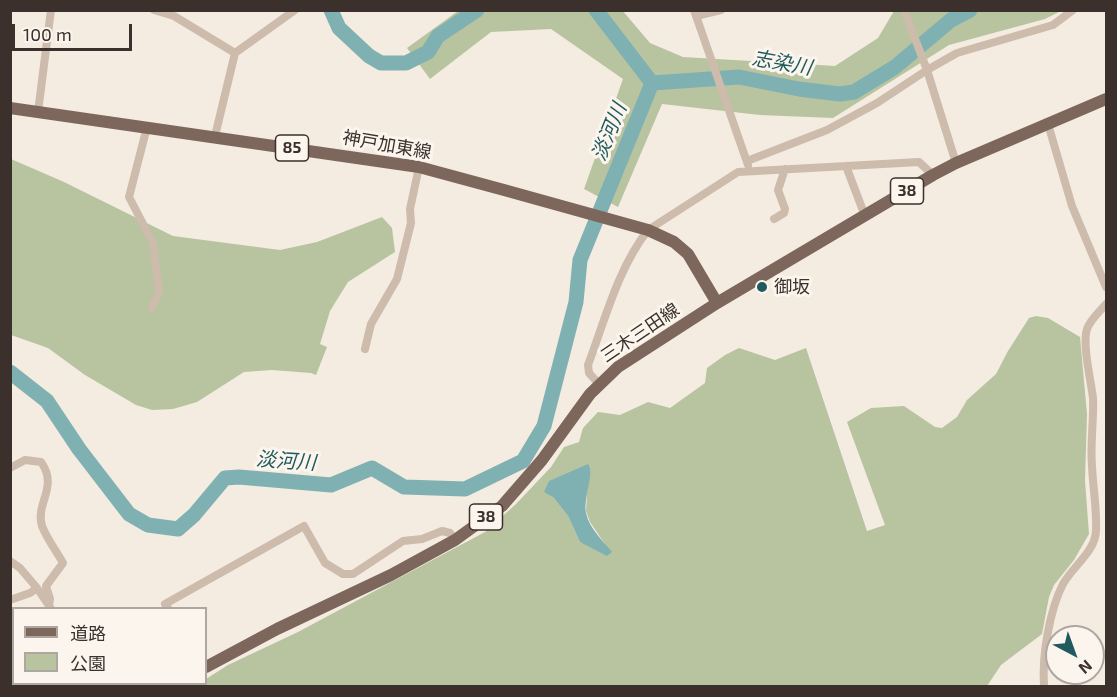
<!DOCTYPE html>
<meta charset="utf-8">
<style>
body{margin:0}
#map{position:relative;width:1117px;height:697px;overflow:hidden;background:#f4ebe1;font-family:"Exo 2","Noto Sans JP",sans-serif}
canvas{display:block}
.frame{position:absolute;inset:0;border:12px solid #3b302b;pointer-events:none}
.legend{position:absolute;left:12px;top:607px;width:195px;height:78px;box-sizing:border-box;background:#fbf5ee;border:2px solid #aea6a0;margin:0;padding:8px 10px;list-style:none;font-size:18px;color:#3b302b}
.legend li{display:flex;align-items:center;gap:12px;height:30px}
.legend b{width:30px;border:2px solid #aea6a0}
.north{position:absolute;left:1045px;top:625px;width:60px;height:60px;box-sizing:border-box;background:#fbf5ee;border:2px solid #aea6a0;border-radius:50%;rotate:139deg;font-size:16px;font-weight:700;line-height:24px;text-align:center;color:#3b302b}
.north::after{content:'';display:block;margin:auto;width:21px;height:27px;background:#1f5a5e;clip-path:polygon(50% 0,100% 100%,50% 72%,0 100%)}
.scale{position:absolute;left:12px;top:24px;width:120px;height:27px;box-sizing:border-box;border:3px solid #3b302b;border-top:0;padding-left:8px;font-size:18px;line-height:21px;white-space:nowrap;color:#3b302b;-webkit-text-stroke:4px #fbf5ee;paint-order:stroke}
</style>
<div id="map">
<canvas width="1117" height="697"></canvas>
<div class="frame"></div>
<ul class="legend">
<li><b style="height:8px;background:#7d675c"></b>道路</li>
<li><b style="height:16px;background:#b8c4a0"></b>公園</li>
</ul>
<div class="north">N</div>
<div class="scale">100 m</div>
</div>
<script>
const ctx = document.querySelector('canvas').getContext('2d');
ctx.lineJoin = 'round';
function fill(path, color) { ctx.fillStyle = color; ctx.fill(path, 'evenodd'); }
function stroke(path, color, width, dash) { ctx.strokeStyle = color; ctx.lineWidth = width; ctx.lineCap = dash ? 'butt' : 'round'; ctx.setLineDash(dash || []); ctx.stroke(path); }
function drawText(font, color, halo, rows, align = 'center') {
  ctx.font = font + ' "Exo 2","Noto Sans JP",sans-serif'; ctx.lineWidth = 6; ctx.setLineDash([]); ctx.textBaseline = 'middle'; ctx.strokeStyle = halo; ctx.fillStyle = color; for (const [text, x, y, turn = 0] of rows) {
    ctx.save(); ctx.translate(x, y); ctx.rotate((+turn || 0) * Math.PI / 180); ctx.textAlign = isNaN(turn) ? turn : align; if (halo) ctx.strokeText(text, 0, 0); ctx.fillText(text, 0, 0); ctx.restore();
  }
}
fill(new Path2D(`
 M622,10L650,43L683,57L835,66L878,38L894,11H1061L1045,19L949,45L833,118L760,115L662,104L618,207L584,189L623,79L551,29L491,32L430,79L407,48L458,11Z
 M11,159L64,182L173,236L280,250L317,242L382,217L392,228L395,252L348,282L330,311L320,344L327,347L316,375L311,373L272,370L244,372L197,402L173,409L152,410L136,405L85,375L48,348L11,335Z
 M1036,316L1048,318L1080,337L1087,414L1085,481L1089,534L1074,560L1054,585L1049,597L1042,634L1001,665L987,686H198L201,684H206V679L228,665L298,632L485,532L516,504L551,467L564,447L579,442L583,428L598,412L620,415L648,402L670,408L705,383L707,368L725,355L739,348L775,360L806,348L867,531L885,525L847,422L871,408L904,406L935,427L942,428L957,417L967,400L996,374L1008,351L1029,318ZM588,479L586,511L590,522L611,553L580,542L568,516L553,497Z`), '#b8c4a0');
fill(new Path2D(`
 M588,464C595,473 583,498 586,513C589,528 603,541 612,552L607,556L580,542L568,516L553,497L544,492L549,481Z`), '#7fb0b2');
stroke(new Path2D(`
 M331,10L339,28L369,56L381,63H406L428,52L438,36L477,10
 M596,10L652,83
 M652,83L739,77L799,89L840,94L854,92L895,67L951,20L970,10
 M10,372L47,401L79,449L129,514L148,525L178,529L194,515L225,478L239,477L331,485L372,468L404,487L465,489L523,461L544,426L576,302L580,260L652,83`), '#7fb0b2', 15);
stroke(new Path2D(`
 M154,10L174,16L235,53L215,136
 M694,10L748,165
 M904,10L927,70L956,163
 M696,16L721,10
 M235,53L295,10
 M38,112L51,10
 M1048,124L1072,206L1106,287
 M147,127L129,197L153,243L159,291L152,308
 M747,161L827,130L877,103L927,70L957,53L1053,25L1073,10
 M846,166L865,216
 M774,219L784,213L785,209L778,190L785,169
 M365,349L371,324L397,279L411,223L410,209L419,167
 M599,384L589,373L588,365C605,320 618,268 648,230L738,172L919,162L933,175
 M10,468L25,460L41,462C59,487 35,503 42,526C47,539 57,552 63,563L46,586L50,599L49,606
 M10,561L20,568L37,588
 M10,600L30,593L37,588L50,607
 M168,608L165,604L304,526L325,563L343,574H353L403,541L422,539L442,531L450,533L455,540
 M123,684L124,686
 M1044,686C1042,657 1049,611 1063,584C1073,566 1096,551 1096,530C1097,509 1093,488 1092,466C1090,444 1094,420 1093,398C1091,381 1082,344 1087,329C1090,320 1100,311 1106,304`), '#cdbbac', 8);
stroke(new Path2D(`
 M10,108L419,167L504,190L648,230L674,242L688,254L717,303
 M206,667L277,629L391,575L455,540L502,506L542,460L590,394L618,367L717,303L933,175L956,163L1106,99
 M179,686L183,684`), '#7d675c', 12);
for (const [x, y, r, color] of [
 [762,287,6,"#1f5a5e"]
]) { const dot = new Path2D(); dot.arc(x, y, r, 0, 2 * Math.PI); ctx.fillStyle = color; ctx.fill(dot); stroke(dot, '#fbf5ee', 2); }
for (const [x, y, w] of [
 [292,148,33],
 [907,191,33],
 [486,517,33]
]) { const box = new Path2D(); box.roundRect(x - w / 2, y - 13, w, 26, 4.5); ctx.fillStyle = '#fbf5ee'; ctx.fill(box); stroke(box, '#3b302b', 1.5); }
drawText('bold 16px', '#3b302b', null, [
 ["85",292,148],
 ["38",907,191],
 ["38",486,517]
]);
drawText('18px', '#3b302b', '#fbf5ee', [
 ["神戸加東線",387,145,10],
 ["三木三田線",640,333,-34]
]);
drawText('18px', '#3b302b', '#fbf5ee', [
 ["御坂",774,287]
], 'left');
drawText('italic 20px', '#1f5a5e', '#fbf5ee', [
 ["志染川",782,63,10],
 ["淡河川",609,132,-68],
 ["淡河川",286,461,4]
]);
</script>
